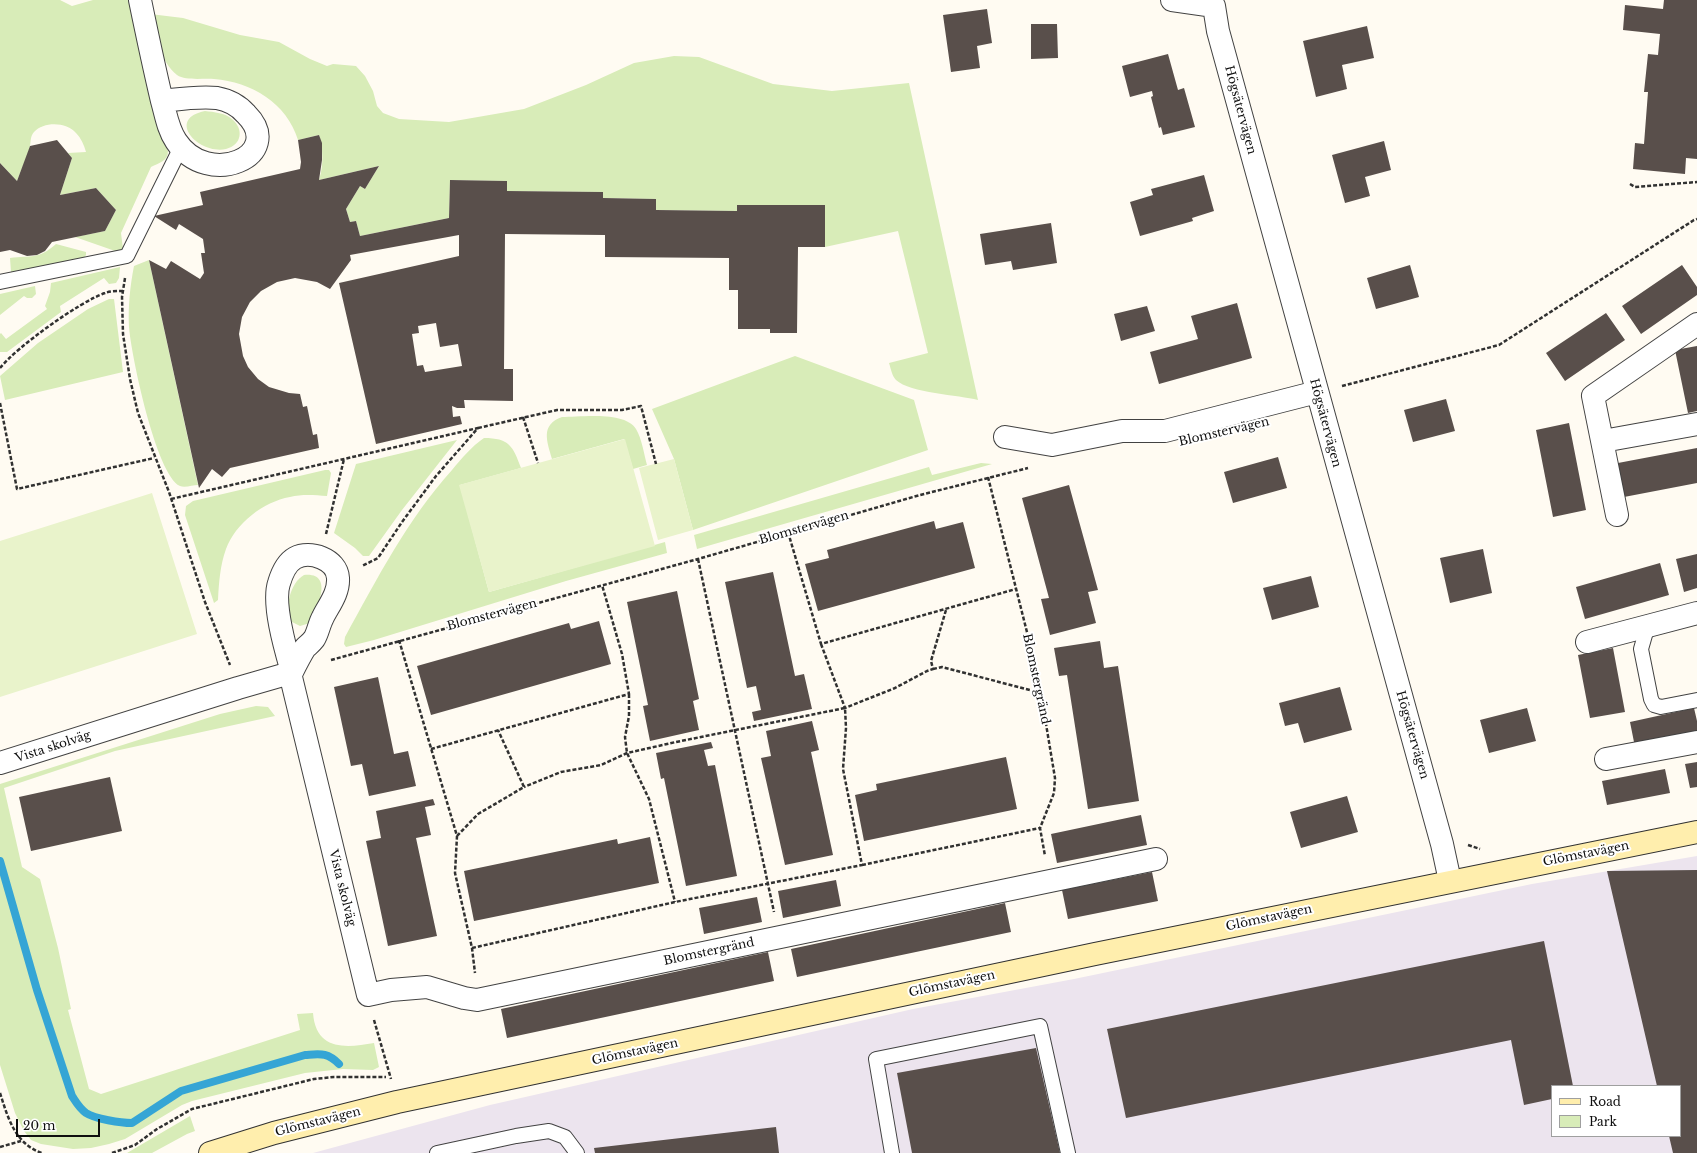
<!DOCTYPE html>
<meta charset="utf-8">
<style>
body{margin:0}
#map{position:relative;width:1697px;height:1153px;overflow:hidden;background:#fffbf2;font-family:"Libre Baskerville",serif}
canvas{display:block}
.legend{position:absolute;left:1551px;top:1085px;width:130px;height:52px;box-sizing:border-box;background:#fff;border:1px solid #9f9f9f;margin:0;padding:5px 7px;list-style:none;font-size:12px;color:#0f0f0f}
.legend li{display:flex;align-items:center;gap:8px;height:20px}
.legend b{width:20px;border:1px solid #9f9f9f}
.scale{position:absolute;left:16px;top:1119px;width:84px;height:18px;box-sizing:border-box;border:2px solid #0f0f0f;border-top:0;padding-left:5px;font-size:12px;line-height:14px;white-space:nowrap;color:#0f0f0f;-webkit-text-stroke:3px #fff;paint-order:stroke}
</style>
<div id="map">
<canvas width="1697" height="1153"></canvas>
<ul class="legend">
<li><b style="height:5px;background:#ffeead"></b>Road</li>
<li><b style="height:11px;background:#d8ecb8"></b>Park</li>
</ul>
<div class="scale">20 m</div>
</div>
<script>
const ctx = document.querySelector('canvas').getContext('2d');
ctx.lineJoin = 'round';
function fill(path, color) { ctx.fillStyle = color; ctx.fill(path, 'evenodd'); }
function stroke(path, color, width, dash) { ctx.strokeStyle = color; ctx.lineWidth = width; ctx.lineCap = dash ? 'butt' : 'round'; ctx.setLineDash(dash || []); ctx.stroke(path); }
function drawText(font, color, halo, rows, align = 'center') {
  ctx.font = font + ' "Libre Baskerville",serif'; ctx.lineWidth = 4; ctx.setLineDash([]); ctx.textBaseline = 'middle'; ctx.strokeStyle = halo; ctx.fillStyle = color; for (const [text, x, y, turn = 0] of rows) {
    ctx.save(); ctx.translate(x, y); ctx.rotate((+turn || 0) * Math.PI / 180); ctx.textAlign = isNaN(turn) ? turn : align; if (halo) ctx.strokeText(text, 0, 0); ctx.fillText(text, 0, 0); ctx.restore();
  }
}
fill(new Path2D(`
 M1697,856V1153H313L490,1105L913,1009L1074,979L1532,884ZM1552,1086H1680V1136H1552Z`), '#ece4ee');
fill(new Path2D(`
 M0,0H60L72,6L93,0H130L156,123L168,151C168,161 159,163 151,167L121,233L123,249L118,252L75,237L105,231L116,210L96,188L60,195L72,158L68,153L86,152C84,145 81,138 76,133C67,122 44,121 34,132C30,137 31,141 30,146C27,158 21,170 17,181L0,163Z
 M150,14L183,18L240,35L279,42L310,59L327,66L333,64L356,66L365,76L373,91L377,106L383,113L399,119L449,122L524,109L586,85L634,63L674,56L699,57L773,84L832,91L909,83L978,400C959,395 910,393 896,380C892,376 891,369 889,363L928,353L898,231L825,247V205H737V211L656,210L655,199L603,198V192L507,191V181L450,180L449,218L360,236L356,221L350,222L346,209L360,186L365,189L379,166L319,180C324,165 323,149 319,135L298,140C287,103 251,82 214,79C203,78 186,81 177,75C160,61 155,34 150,14Z
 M205,111C214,112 225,113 232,119C244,129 242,145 226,149C199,155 165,119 205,111Z
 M56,244L86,252V255L84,258L11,272L10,258C31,255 38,260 56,244Z
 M149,260L198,485C193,485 185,488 180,486C156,475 131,354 129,327C128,307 130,286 134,266Z
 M120,267L119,278L116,283L109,284L104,278L60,306L61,312L7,352H0V334L1,333L6,339L47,309L45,306L50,292L51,283Z
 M35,286L36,294L32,298H27L24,296L0,315V294Z
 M109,299H114L123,372L5,400L0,376L38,343L88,309Z
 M795,356L914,400L928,450L693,530L674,459L652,409Z
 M562,417C581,417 625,411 636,429C642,439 644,454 647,465L633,469L624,439L552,459C547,441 540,425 562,417Z
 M484,438C509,438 513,446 521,468L460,485L489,592L665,542L667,553L566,581L374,640L346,647L344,644L345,637C377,579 407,520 452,470C462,458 471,447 484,438Z
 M457,440L402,510L369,556H363L355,548L334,533L356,464Z
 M981,463L992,464L697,549L694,535L929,467L932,475Z
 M325,470H329L331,473L327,496C314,495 302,494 290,497C263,502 236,523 226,549C220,566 219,582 218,600L214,603L185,515L186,506L193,501Z
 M304,575C335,572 317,609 310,623L300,626L292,622C284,608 290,583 304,575Z
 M256,706L268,707L275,716L115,751L4,788L22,867L40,879L58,948L71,1009L68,1010L89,1089L101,1094L300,1030L297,1014L313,1013C316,1051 346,1048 374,1043L379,1067L373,1070L343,1069L305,1073L192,1101L182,1105L125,1139L109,1144L91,1148L73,1149L41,1144L31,1140L24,1131L15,1113L0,1065V784L220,714Z
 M190,1116L195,1131L187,1134L152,1153H127Z`), '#d8ecb8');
fill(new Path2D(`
 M625,439L655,546L489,592L459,485Z
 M674,459L693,530L658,540L639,468Z
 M152,493L197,634L0,697V541Z`), '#e9f3cb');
stroke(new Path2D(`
 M0,861L37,990L72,1096C76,1102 79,1108 86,1113C95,1119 121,1123 132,1123L181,1091L305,1055C320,1054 327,1052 339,1064`), '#35a5d5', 8);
fill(new Path2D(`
 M1664,0H1697V159L1686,158L1685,174L1633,169L1635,143L1644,144L1648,92H1644L1648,54L1658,55L1660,34L1623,30L1625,5L1663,9Z
 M987,9L992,43L977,46L980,68L951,72L943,15Z
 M1031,24H1057L1058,58L1031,59Z
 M1367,26L1374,58L1342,65L1347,89L1316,97L1303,41Z
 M1168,54L1178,90L1184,88L1195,127L1163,135L1161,127L1159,128L1151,97L1153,96L1152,91L1130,97L1122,66Z
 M319,135L322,143V160L319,180L379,166L365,189L360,186L346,209L350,222L356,221L360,236L449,218L450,180L507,181V191L603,192V198L656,199V210L737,211V205H825V247H798L797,333H770V329H738V290H729V258L605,257V235L505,234L504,369H513V401L464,400L465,408H457L452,406L453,417L460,416L462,424L376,444L339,283L459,256V235L350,255L351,260L330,289L317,282L295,278L277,282L261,291L250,302L242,317L239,334L243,356L248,367L258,379L269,387L289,393L300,394L303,407L307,406L313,435L317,434L319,448L230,468L222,477L212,469L199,488L149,260L166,269L171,261L200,279L204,273L201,253H205L203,239L179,224L176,230L154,216L203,205L200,192L300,169L301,162L298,140ZM436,323L440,347L458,344L462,366L425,372L423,365L417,366L412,334L419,333L418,326Z
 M57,140L72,158L60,195L96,188L116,210L105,231L52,242L45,251L37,255L27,256L10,250L0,252V163L17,181L30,146Z
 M1384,141L1391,170L1365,177L1370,196L1345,203L1332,155Z
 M1204,175L1214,211L1192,218L1193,221L1140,236L1130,202L1153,195L1151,189Z
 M1051,223L1057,263L1013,270L1011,261L985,265L980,234Z
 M1410,265L1419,297L1376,309L1367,278Z
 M1682,265L1697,287V295L1641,334L1622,306Z
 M1237,303L1252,358L1159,384L1150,352L1198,339L1191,316Z
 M1147,306L1155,331L1121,341L1114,314Z
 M1606,313L1625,340L1565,381L1546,353Z
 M1697,346V411L1688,413L1675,350Z
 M1446,399L1455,431L1413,442L1404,410Z
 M1569,423L1586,510L1553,517L1536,430Z
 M1697,448V483L1624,497L1618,463Z
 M1278,457L1287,488L1233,503L1224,472Z
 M1069,485L1098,590L1088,592L1096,623L1050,635L1041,599L1049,598L1022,498Z
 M934,521L936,529L963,522L975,568L818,611L805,564L829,558L827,550Z
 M1483,549L1492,593L1450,603L1440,558Z
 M1697,554V588L1684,592L1676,559Z
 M1660,563L1669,595L1585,619L1576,587Z
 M773,572L795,676L804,674L812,709L754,721L752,712L761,710L756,686L747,688L725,582Z
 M1311,576L1319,607L1272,620L1263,588Z
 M677,591L699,699L693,701L699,730L650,741L643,706L648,705L627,602Z
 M599,621L611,664L431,715L417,666L569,623L571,629Z
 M1100,641L1104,668L1118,666L1139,801L1088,809L1067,675L1059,676L1054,648Z
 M1613,648L1625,712L1590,718L1578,655Z
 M378,677L394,754L408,751L416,786L369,796L362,764L351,766L334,687Z
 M1340,687L1352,730L1304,743L1298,723L1285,726L1279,703Z
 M1527,708L1536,741L1489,753L1480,720Z
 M1694,708L1697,721V734L1635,747L1630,722Z
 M812,721L819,750L811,752L833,855L785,865L761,758L771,756L766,731Z
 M711,742L713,748L704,750L708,766L715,765L737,876L686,886L664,778L661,779L656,753Z
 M1006,757L1017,809L864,841L855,795L877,790L876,784Z
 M1697,762V787L1690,788L1685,764Z
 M1665,769L1670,793L1607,805L1602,781Z
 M110,777L122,831L31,851L19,797Z
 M1347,796L1358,832L1301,848L1290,812Z
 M433,799L435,805L425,807L431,835L416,838L437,936L388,946L366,841L381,838L376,811Z
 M1141,815L1147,845L1057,863L1051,834Z
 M650,837L659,883L474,921L464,871L617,839L618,844Z
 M1697,870V1153H1673L1669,1136H1680V1086H1657L1607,871Z
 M1152,872L1158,901L1068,919L1062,890Z
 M836,880L841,906L783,918L778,891Z
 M757,897L762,922L704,934L699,908Z
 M1005,903L1011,932L797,977L791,949Z
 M1544,941L1573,1086H1552V1099L1524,1105L1511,1040L1126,1118L1107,1029Z
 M768,952L774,981L507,1038L501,1009Z
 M1036,1048L1060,1153H912L897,1073Z
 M776,1127L779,1153H595L594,1148Z`), '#594f4b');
const service = new Path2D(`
 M0,282L127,256L181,147
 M1649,626L1645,635L1641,649L1651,699L1654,705L1661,707L1697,700
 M437,1153L516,1136L549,1131L565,1137L577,1153
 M892,1153L876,1059L1040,1026L1068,1153`);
const minor = new Path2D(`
 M140,0C147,34 154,67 162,101C166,115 168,129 176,141C208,190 287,155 246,114C239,106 228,100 217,98C199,96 180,99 162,101
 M1172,0L1214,6L1218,31L1442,844L1450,881
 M1005,437L1052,445L1122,431H1165L1317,392
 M1603,441L1697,424
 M1617,515L1593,396L1697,324
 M1587,642L1697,613
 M292,672C296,664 300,656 305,648C308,645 311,643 314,639C318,633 319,624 323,617C329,605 339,593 338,578C337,559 310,550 295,558C286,563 282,573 279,583C272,604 286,651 292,672L290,673L368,995L391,990L427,987L464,998L477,1000L1156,859
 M1606,759L1697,742
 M0,763L238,688L290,673`);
const secondary = new Path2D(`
 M210,1153L274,1133L397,1102L1095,954L1697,832`);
stroke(service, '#424242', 16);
stroke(minor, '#424242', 24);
stroke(secondary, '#313131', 24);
stroke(new Path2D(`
 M1630,184L1635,187L1697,182
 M125,278L122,297L123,334L130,379L138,413L169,492L205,602L230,665
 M0,368C17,347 79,302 105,293C110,291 117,291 123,291
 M1342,386L1499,345L1694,220L1697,219
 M0,403L17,489L154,458
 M523,417L538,463
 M478,428L557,410H622L641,406L656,464
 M988,477L1038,676L1055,778L1054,793L1040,828L1045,856
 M171,499L478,428L436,476L402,522L378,558L362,566
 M788,532L821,644L1016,589
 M326,534L344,459
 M698,559L774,912
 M399,640L457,836L455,873L472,948L475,973
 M821,644L845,708L895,688L927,671L933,669L931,661L946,610
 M331,660L698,559L920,495L1028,468
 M933,669L942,667L1041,693
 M629,694V716L625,737L627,753L649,799L675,902
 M431,749L629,694L622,654L602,585
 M457,836L478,814L524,787L498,730
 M1468,845L1480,849
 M862,865L1040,828
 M472,948L675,902L862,865L843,769L846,728L845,708L676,742L627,753L601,765L561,772L524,787
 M374,1020L391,1079
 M0,1093C8,1118 15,1144 42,1153
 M0,1147L21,1141
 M112,1153L135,1145L157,1129L192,1109L314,1079L334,1077H386`), '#313131', 2.5, [4, 2]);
stroke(service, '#fff', 14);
stroke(minor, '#fff', 22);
stroke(secondary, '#ffeead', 22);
drawText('12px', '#0f0f0f', '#fff', [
 ["Högsätervägen",1240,110,75],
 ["Högsätervägen",1325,423,75],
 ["Blomstervägen",1224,432,-13],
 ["Blomstervägen",804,528,-16],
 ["Blomstervägen",492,615,-15],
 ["Blomstergränd",1036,679,78],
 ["Högsätervägen",1412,735,74],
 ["Vista skolväg",53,747,-18],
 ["Glömstavägen",1586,854,-11],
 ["Vista skolväg",342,888,76],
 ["Glömstavägen",1269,918,-12],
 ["Blomstergränd",709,952,-12],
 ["Glömstavägen",952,984,-12],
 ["Glömstavägen",635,1052,-12],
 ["Glömstavägen",318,1122,-14]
]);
</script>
